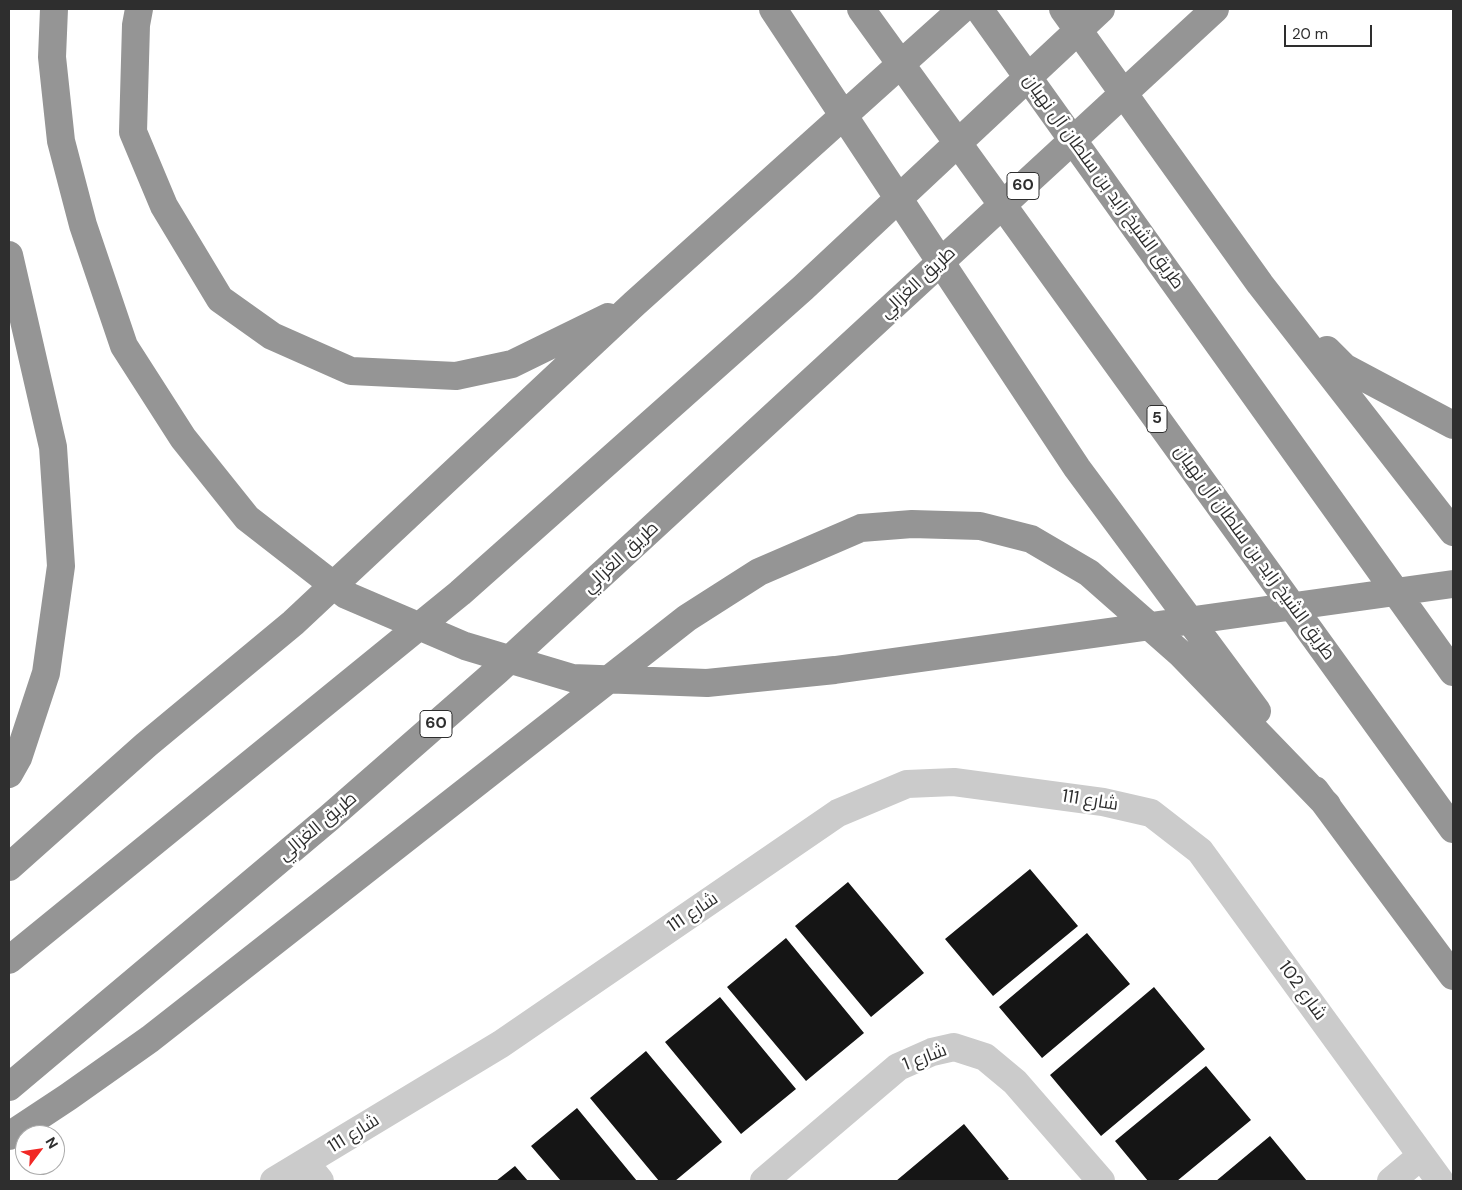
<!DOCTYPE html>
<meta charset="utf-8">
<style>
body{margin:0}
#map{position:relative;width:1462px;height:1190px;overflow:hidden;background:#fff;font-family:"DM Sans",sans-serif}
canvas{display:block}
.frame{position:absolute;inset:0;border:10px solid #2e2e2e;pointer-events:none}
.north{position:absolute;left:15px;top:1125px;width:50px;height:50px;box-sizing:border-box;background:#fff;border:1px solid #ababab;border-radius:50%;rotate:59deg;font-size:14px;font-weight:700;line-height:20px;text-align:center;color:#2e2e2e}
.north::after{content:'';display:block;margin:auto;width:18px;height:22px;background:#f12825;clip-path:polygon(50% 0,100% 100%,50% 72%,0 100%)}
.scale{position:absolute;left:1284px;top:25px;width:88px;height:22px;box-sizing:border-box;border:2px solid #2e2e2e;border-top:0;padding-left:6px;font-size:15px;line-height:18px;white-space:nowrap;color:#2e2e2e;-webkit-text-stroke:4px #fff;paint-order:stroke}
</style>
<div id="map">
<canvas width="1462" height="1190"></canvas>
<div class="frame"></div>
<div class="north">N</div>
<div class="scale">20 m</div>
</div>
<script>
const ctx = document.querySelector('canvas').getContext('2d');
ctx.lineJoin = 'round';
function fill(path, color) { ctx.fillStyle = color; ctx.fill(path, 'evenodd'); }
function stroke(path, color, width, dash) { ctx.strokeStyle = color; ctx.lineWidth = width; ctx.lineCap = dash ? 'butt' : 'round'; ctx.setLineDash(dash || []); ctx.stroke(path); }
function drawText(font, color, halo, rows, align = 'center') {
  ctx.font = font + ' "DM Sans",Cairo,sans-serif'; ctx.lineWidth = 5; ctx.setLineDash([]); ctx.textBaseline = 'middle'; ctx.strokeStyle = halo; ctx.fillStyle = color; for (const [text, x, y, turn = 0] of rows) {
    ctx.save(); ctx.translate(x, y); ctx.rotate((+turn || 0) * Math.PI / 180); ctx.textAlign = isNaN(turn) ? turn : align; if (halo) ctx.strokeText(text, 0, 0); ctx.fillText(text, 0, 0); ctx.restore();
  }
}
fill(new Path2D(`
 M1030,869L1078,926L993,996L945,939Z
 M848,882L924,973L871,1017L795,926Z
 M1087,933L1130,984L1042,1058L999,1007Z
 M786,938L864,1033L806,1081L727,987Z
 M1154,987L1205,1049L1101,1136L1050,1075Z
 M720,997L796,1089L741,1134L665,1042Z
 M646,1051L722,1142L675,1181H659L590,1098Z
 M1206,1066L1251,1120L1177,1181H1148L1115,1141Z
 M577,1108L637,1181H561L531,1146Z
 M964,1124L1009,1179L1006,1181H896Z
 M1270,1136L1307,1181H1216Z
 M515,1166L528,1181H496Z`), '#151515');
stroke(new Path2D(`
 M306,1164L320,1181
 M274,1181L501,1044L838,813L907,784L954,782L1103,802L1151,813L1200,851L1440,1181
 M764,1181L898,1067L932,1052L954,1047L985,1057L1015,1082L1101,1181
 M1391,1181L1421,1156`), '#cbcbcb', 28);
stroke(new Path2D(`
 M54,9L52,57L61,141L83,225L124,346L183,438L247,518L346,595L465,646L572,678L707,683L835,670L1453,584
 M139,9L136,25L133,132L164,206L220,299L272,336L351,371L456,376L512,364L608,317
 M773,9L1077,468L1257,711
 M861,9L1453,829
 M979,9L1453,672
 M1063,9L1260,284L1453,532
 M9,255L53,447L61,566L46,673L18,758L9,774
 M1327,350L1344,367L1453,425
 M1315,790L1453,976
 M9,867L146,745L293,623L634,304L962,9
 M9,960L460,593L803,288L1101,9
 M9,1087L329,818L497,671L1215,9
 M9,1136L68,1097L150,1039L687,618L759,572L861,528L912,524L980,526L1031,539L1089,573L1181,654L1327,805`), '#959595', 28);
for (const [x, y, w] of [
 [1023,186,32],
 [1157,419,20],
 [436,724,32]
]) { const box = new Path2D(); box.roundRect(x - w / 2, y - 13.5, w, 27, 4); ctx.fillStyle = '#fff'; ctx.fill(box); stroke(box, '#2e2e2e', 1); }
drawText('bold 16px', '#2e2e2e', null, [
 ["60",1023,186],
 ["5",1157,419],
 ["60",436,724]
]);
drawText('18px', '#2e2e2e', '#fff', [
 ["طريق الشيخ زايد بن سلطان آل نهيان",1103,182,54],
 ["طريق الغزالي",918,283,-43],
 ["طريق الشيخ زايد بن سلطان آل نهيان",1254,553,54],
 ["طريق الغزالي",621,558,-43],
 ["شارع 111",1090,801,9],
 ["طريق الغزالي",318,827,-40],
 ["شارع 111",693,913,-34],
 ["شارع 102",1302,991,54],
 ["شارع 1",925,1058,-21],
 ["شارع 111",354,1134,-32]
]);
</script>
